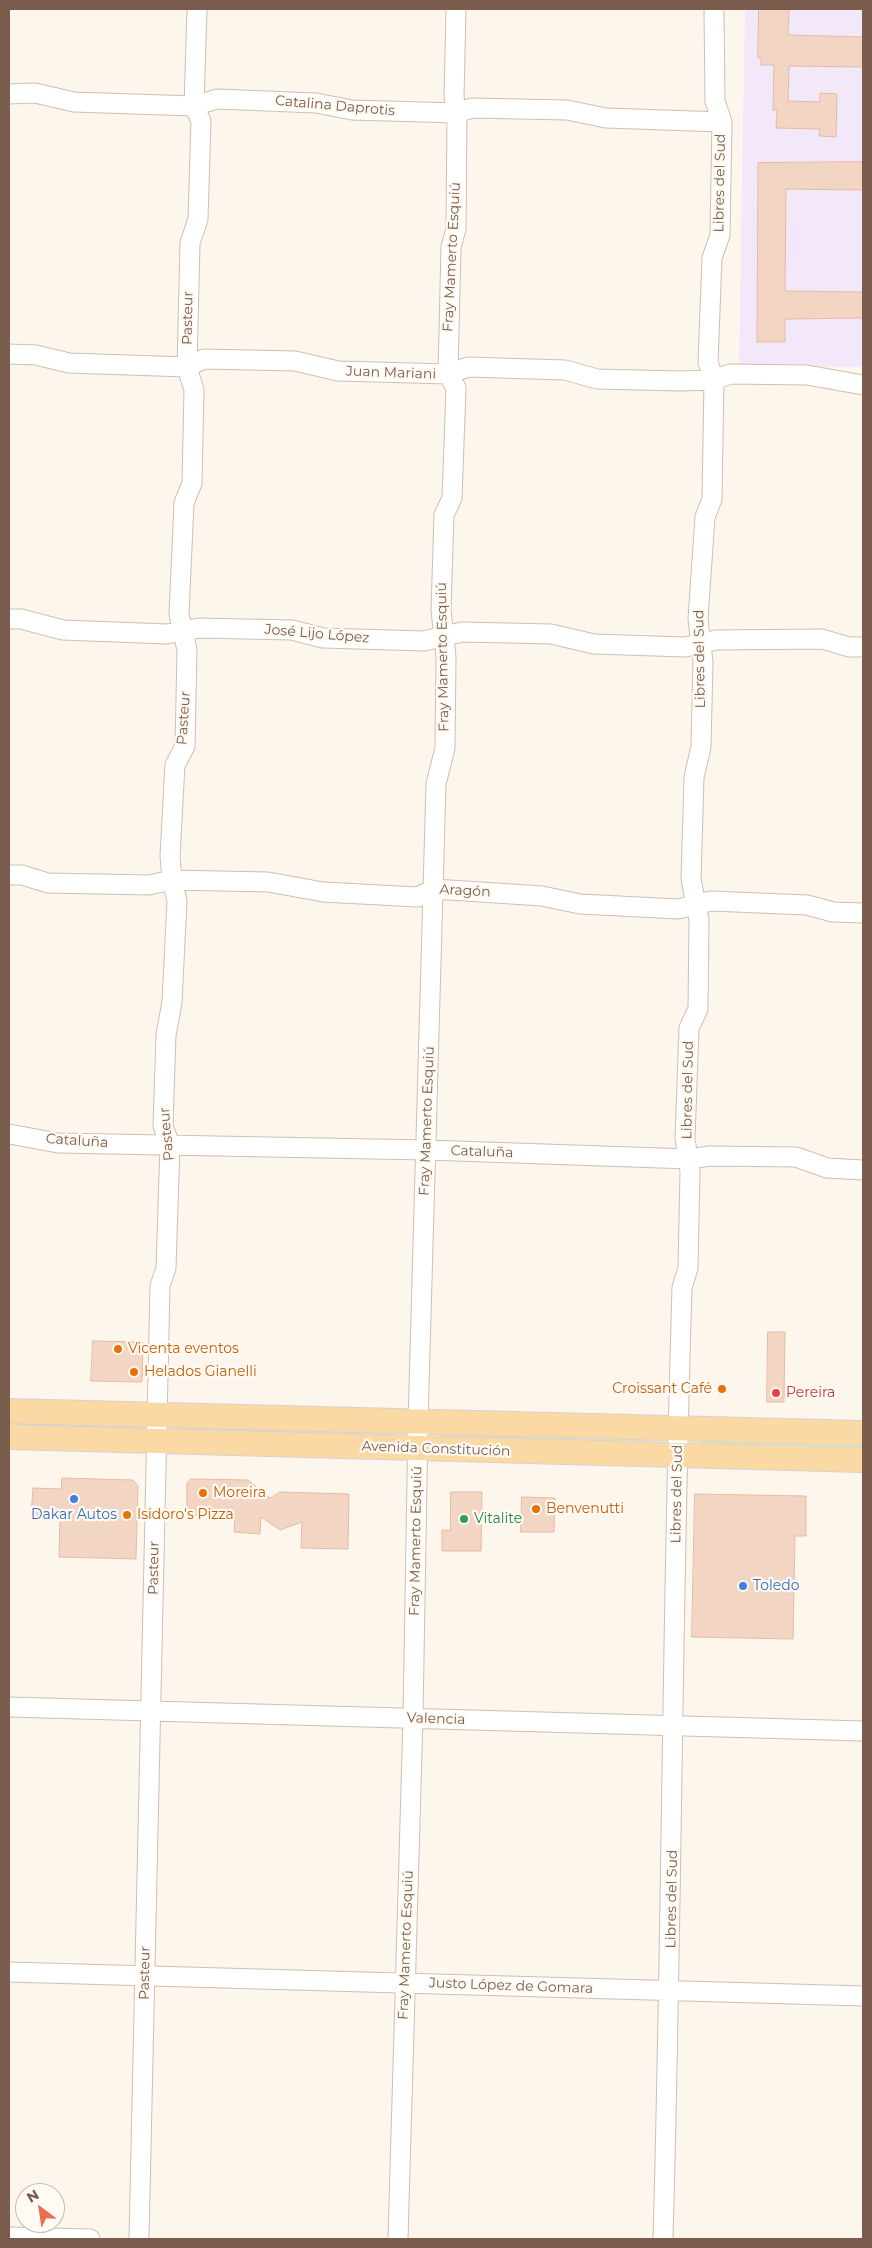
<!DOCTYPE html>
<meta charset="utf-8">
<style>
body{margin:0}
#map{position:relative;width:872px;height:2248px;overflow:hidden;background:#fdf6ec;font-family:Montserrat,sans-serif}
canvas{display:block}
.frame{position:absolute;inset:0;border:10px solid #7a5c4d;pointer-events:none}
.north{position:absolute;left:15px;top:2183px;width:50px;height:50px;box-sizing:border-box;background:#fffaf3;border:1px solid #cabbb1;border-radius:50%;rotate:329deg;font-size:14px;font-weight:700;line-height:20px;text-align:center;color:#7a5c4d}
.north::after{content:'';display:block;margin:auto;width:18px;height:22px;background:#e76f51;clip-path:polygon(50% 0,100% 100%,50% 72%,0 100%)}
</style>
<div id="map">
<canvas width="872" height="2248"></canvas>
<div class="frame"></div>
<div class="north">N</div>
</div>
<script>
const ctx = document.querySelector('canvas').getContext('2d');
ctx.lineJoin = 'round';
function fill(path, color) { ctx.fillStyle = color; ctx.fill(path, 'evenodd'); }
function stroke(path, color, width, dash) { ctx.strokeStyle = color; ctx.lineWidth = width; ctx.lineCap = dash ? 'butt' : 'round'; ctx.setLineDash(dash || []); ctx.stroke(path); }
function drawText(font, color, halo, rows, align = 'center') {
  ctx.font = font + ' Montserrat,sans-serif'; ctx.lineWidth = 4.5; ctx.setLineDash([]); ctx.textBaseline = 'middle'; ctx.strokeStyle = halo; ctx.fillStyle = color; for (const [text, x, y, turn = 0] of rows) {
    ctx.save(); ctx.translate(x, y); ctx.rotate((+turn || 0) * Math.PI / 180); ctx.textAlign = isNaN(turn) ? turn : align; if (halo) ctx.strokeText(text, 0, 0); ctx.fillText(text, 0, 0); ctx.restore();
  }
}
fill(new Path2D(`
 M745,9H863V367L739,366Z`), '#f3e8fa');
fill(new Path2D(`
 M181,1426L391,1432L393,1435L180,1430Z
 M441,1433L650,1438V1444L441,1439Z
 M700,1440L863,1444V1450L700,1446Z`), '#d8ecc9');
const building = new Path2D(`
 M759,9H789L788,35L863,37V67L789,66L788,101L820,102V93L837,94L836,137L819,136L820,129L776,128L777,110H773L774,65H761V58H758Z
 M863,162V190L786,189L785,291L863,292V318L785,319V342H757L758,163Z
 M768,1332H785L784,1402H767Z
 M93,1341L143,1342L142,1382L91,1381Z
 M62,1478L133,1480L138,1486L136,1559L59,1557L60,1517L31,1516L33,1488L61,1489Z
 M191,1479L248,1480L270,1498L280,1492L349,1494L348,1549L301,1548L302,1522L280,1530L261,1517L260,1534L234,1532L235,1516L187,1515V1483Z
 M451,1492H482L481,1551H442V1530H450Z
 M695,1494L806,1496V1536H795L793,1639L692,1637Z
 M522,1497L555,1498L554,1532H521Z`);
fill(building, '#f3d5c3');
stroke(building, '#e6bba3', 1);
const minor = new Path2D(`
 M9,94L35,93L74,102L194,106L217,99L316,103L352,110L457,113L472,108L567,110L606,118L722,122
 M9,354L36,355L69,363L187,367L204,359L295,361L338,371L448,374L468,367L565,370L597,379L680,381L714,380L730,374L807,375L863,385
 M9,619H21L63,630L167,634L199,628L292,630L323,638L424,641L462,632L551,634L594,644L685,647L716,640L822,639L849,647H863
 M9,875H22L48,883L149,885L172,880L268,882L323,892L418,897L434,889L542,896L580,904L678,909L711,901L807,905L833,912L863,913
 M9,1134L58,1143L427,1150L690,1159L710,1156L796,1157L827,1168L863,1170
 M9,1707L863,1731
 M9,1972L863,1996
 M9,2237L90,2239
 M139,2239L160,1286L166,1268L170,1145L163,1126L166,1035L172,1002L177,901L172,880L170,856L175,765L185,746L187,650L179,614L184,503L192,483L194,390L187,367L190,243L198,219L201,121L194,106L197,9
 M398,2239L413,1718L418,1422L436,784L445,748L446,657L441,610L444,515L452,498L456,388L448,374L451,247L456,229L457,113L454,97L456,9
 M663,2239C672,1922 672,1605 682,1288L688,1268L690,1171L685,1139L689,1028L698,1009L699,920L691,879L694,777L701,747L703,662L698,619L705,517L712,499L714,380L708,362L712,258L720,235L722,122L715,101L714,9`);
const major = new Path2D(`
 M9,1411L863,1433
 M9,1437L863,1460`);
stroke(minor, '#d1beb0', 21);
stroke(major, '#dad1cd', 26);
stroke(minor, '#fff', 19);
stroke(major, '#fbd9a5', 24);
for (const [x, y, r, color] of [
 [118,1349,5,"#e8710a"],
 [134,1372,5,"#e8710a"],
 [722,1389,5,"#e8710a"],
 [776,1393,5,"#e0444e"],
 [203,1493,5,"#e8710a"],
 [74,1499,5,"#3f7fe0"],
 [536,1509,5,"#e8710a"],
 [127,1515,5,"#e8710a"],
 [464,1519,5,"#2e9e5b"],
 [743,1586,5,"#3f7fe0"]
]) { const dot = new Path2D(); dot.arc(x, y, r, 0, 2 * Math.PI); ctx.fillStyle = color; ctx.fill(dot); stroke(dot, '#fffaf3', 2); }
drawText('14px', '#7a5c4d', '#fffaf3', [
 ["Catalina Daprotis",335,106,5],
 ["Libres del Sud",720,183,-89],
 ["Fray Mamerto Esquiú",452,257,-87],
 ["Pasteur",188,318,-89],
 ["Juan Mariani",391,373,2],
 ["José Lijo López",317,634,5],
 ["Fray Mamerto Esquiú",443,657,-91],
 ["Libres del Sud",700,659,-91],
 ["Pasteur",184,718,-86],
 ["Aragón",465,891,3],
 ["Libres del Sud",688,1090,-89],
 ["Fray Mamerto Esquiú",427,1121,-88],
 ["Pasteur",167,1134,-95],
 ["Cataluña",77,1141,4],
 ["Cataluña",482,1152,2],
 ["Avenida Constitución",436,1449,2],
 ["Libres del Sud",677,1494,-89],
 ["Fray Mamerto Esquiú",416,1541,-89],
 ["Pasteur",154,1568,-89],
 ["Valencia",436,1719,2],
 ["Libres del Sud",672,1899,-89],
 ["Fray Mamerto Esquiú",406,1945,-88],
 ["Pasteur",145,1973,-89],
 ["Justo López de Gomara",511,1986,2]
]);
drawText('14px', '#c56008', '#fffaf3', [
 ["Vicenta eventos",128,1349],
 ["Helados Gianelli",144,1372],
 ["Croissant Café",712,1389,"right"],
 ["Moreira",213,1493],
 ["Benvenutti",546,1509],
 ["Isidoro's Pizza",137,1515]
], 'left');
drawText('14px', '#be3a42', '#fffaf3', [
 ["Pereira",786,1393]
], 'left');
drawText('14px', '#366cbe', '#fffaf3', [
 ["Dakar Autos",74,1515],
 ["Toledo",753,1586,"left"]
]);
drawText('14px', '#27864d', '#fffaf3', [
 ["Vitalite",474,1519]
], 'left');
</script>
